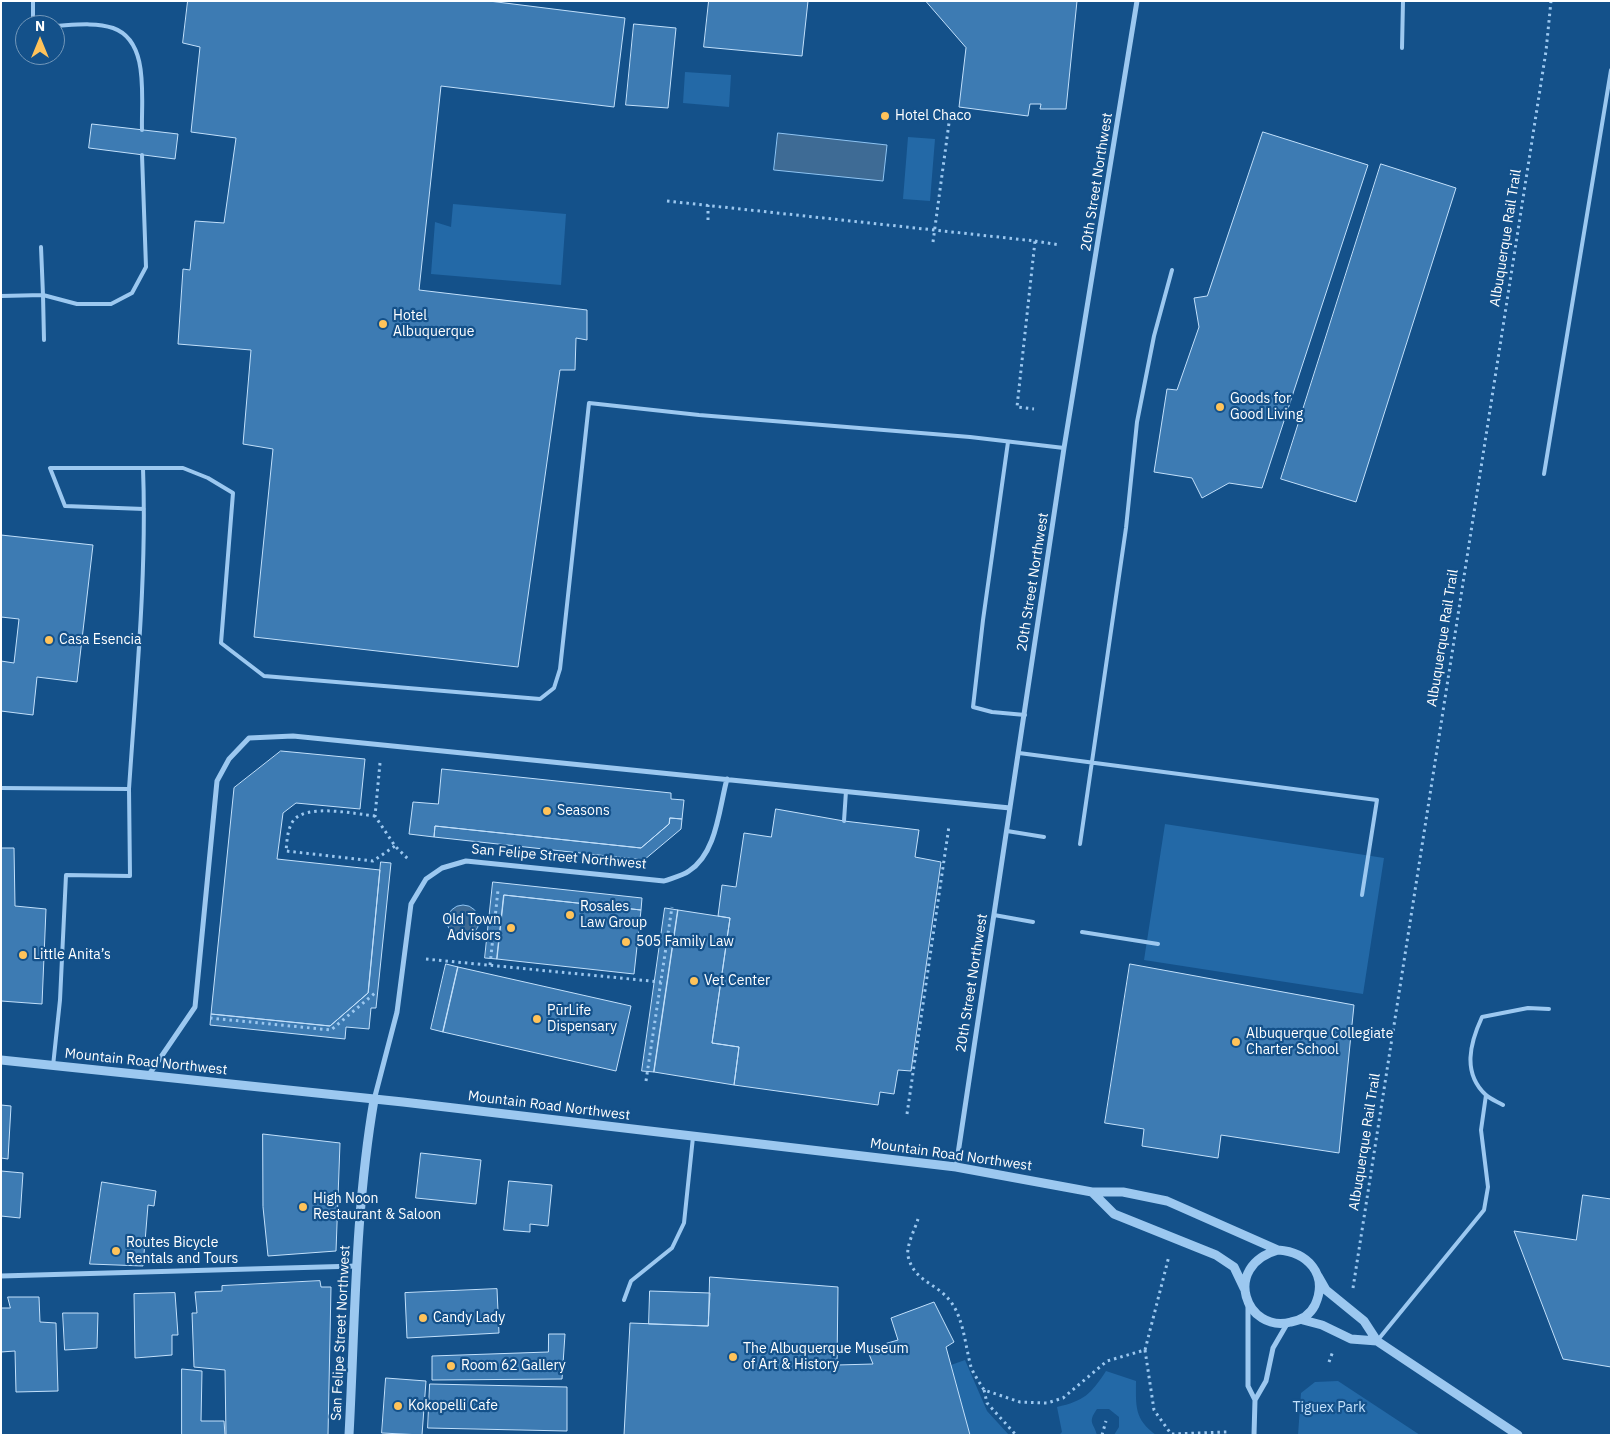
<!DOCTYPE html>
<meta charset="utf-8">
<style>
body{margin:0}
#map{position:relative;width:1612px;height:1436px;overflow:hidden;background:#14518a;font-family:"IBM Plex Sans",sans-serif}
canvas{display:block}
.frame{position:absolute;inset:0;border:2px solid #fff;pointer-events:none}
.north{position:absolute;left:15px;top:15px;width:50px;height:50px;box-sizing:border-box;background:#14518a;border:1px solid #7297b9;border-radius:50%;rotate:0deg;font-size:14px;font-weight:700;line-height:20px;text-align:center;color:#fff}
.north::after{content:'';display:block;margin:auto;width:18px;height:22px;background:#ffc35a;clip-path:polygon(50% 0,100% 100%,50% 72%,0 100%)}
</style>
<div id="map">
<canvas width="1612" height="1436"></canvas>
<div class="frame"></div>
<div class="north">N</div>
</div>
<script>
const ctx = document.querySelector('canvas').getContext('2d');
ctx.lineJoin = 'round';
function fill(path, color) { ctx.fillStyle = color; ctx.fill(path, 'evenodd'); }
function stroke(path, color, width, dash) { ctx.strokeStyle = color; ctx.lineWidth = width; ctx.lineCap = dash ? 'butt' : 'round'; ctx.setLineDash(dash || []); ctx.stroke(path); }
function drawText(font, color, halo, rows, align = 'center') {
  ctx.font = font + ' "IBM Plex Sans",sans-serif'; ctx.lineWidth = 4.5; ctx.setLineDash([]); ctx.textBaseline = 'middle'; ctx.strokeStyle = halo; ctx.fillStyle = color; for (const [text, x, y, turn = 0] of rows) {
    ctx.save(); ctx.translate(x, y); ctx.rotate((+turn || 0) * Math.PI / 180); ctx.textAlign = isNaN(turn) ? turn : align; if (halo) ctx.strokeText(text, 0, 0); ctx.fillText(text, 0, 0); ctx.restore();
  }
}
fill(new Path2D(`
 M685,72L731,75L729,107L683,103Z
 M908,137L935,139L930,201L903,199Z
 M453,204L566,214L561,285L431,274L435,222L451,227Z
 M1165,824L1384,858L1363,994L1144,960Z
 M965,1360L987,1411L1009,1435H970L951,1365Z
 M1106,1371L1136,1381C1136,1406 1134,1419 1156,1435H1114L1119,1427V1417L1109,1409H1097C1087,1423 1094,1423 1097,1435H1059L1062,1432L1057,1407C1084,1401 1091,1394 1106,1371Z
 M1338,1381L1420,1435H1298L1301,1393L1315,1382Z`), '#2369a7');
const water = new Path2D(`
 M778,133L887,145L883,181L774,170Z
 M447 921a16 16 0 1 1 32 0a16 16 0 1 1-32 0Z`);
fill(water, '#3e6b95');
stroke(water, '#8ec4f3', 1);
const building = new Path2D(`
 M188,1H489L625,18L614,107L441,86L419,290L587,310V340L576,338L575,370H560L518,667L254,637L273,449L243,444L251,350L178,344L183,269L190,270L195,221L224,223L236,138L191,132L200,47L183,43Z
 M709,1H808L802,56L704,47Z
 M926,1H1077L1066,109H1040L1041,104H1030L1028,116L959,107L966,48Z
 M634,24L676,28L668,108L626,105Z
 M92,124L178,134L175,159L89,148Z
 M1263,132L1368,165L1262,488L1229,483L1202,498L1192,478L1154,472L1167,389L1177,390L1199,327L1194,298L1207,296Z
 M1381,164L1456,188L1356,502L1281,479Z
 M1,535L93,545L77,682L37,677L33,715L1,711V661L14,663L19,619L1,617Z
 M281,751L365,759L360,809L296,803L283,813L277,859L380,870L368,993L330,1026L211,1014L234,788Z
 M442,769L671,793V799L684,800L682,819L670,818L669,824L641,848L435,826L434,837L409,834L413,802L438,804Z
 M776,809L844,821L919,830L915,857L941,862L911,1071L898,1070L894,1094L880,1092L878,1105L734,1085L739,1047L712,1043L730,918L718,916L722,885L736,887L744,833L771,837Z
 M670,818L682,819L681,829L644,860L434,837L435,826L641,848L669,824Z
 M1,848H14L15,906L46,909L42,1004L1,1001Z
 M381,862L391,863L376,1008H371L369,1029L346,1027L345,1039L210,1025L211,1014L330,1026L368,993Z
 M493,882L642,898L641,910L504,895L497,959L485,958Z
 M504,895L641,910L634,974L497,959Z
 M665,908L678,910L654,1072L642,1071Z
 M678,910L730,918L712,1043L739,1047L734,1085L654,1072Z
 M446,964L458,967L443,1032L431,1029Z
 M1130,964L1354,1005L1339,1153L1221,1135L1218,1158L1142,1146L1144,1129L1105,1123Z
 M458,967L631,1006L616,1071L443,1032Z
 M1,1105L11,1106L8,1159L1,1158Z
 M263,1134L340,1143L336,1251L268,1256L263,1207Z
 M421,1153L481,1160L476,1204L416,1198Z
 M1,1171L23,1173L20,1218L1,1216Z
 M509,1181L552,1185L548,1226L530,1224V1232L504,1230Z
 M102,1182L156,1191L154,1206L148,1205L143,1266L90,1264Z
 M1583,1195L1611,1199V1367L1563,1359L1514,1231L1576,1240Z
 M710,1277L838,1287L837,1365L873,1364L867,1349L898,1340L891,1318L934,1302L954,1342L946,1347L970,1435H624L630,1323L708,1326Z
 M320,1281L321,1287H331L328,1435H226L225,1370L194,1367L192,1313H197L195,1292L222,1291V1286Z
 M497,1289L499,1333L407,1338L405,1293Z
 M650,1291L710,1293L708,1326L649,1324Z
 M175,1293L178,1335H172V1355L135,1358L134,1294Z
 M8,1297H39L40,1322L56,1323L58,1391L16,1392L15,1351L1,1352V1308H10Z
 M63,1313H98L97,1348L65,1350Z
 M549,1334H565L562,1379L432,1380V1356L548,1352Z
 M182,1369L202,1371L201,1421H224L225,1435H182Z
 M386,1378L426,1381L422,1435L382,1433Z
 M430,1384L567,1387V1431L428,1428Z`);
fill(building, '#3d7bb3');
stroke(building, '#c2e0fb', 1);
stroke(new Path2D(`
 M667,201L1035,241L1017,407L1034,409
 M708,220V205
 M1035,241L1060,245
 M933,242L949,123
 M380,763L375,816L395,846L408,859
 M375,816C355,814 306,803 293,821C287,830 287,842 286,851L373,861L395,846
 M426,959L661,982
 M490,965L498,890
 M210,1018L331,1030L375,993
 M646,1081L672,907
 M907,1114L949,826
 M918,1219C915,1229 906,1246 908,1256C914,1282 936,1282 951,1302C964,1320 965,1345 971,1367C974,1375 980,1383 984,1390L1020,1402L1047,1403L1063,1398L1107,1361L1145,1350L1169,1256
 M1353,1288L1546,51L1551,1
 M1145,1350L1154,1410L1171,1434L1227,1432
 M1329,1362L1333,1351
 M984,1390L987,1403L1016,1435
 M1102,1435L1106,1421`), '#9cc8f0', 3, [2.5, 4]);
stroke(new Path2D(`
 M33,1V25
 M55,26C74,25 95,22 113,28C150,41 141,98 142,130
 M1402,48L1403,1
 M1,296L43,295L41,247
 M44,340L43,295L77,304H111L132,293L146,267L142,155
 M1008,442L983,620L973,707L992,712L1025,715
 M1544,474L1611,70
 M144,509L65,506L50,468H183L208,478L233,493L221,643L264,676L540,699L554,688L560,669L589,403L699,415L970,437L1064,448
 M1019,753L1377,800L1362,895
 M1,788L129,789L130,876L66,875L60,1000L53,1066
 M129,789C136,683 147,575 143,468
 M844,821L846,791
 M1007,831L1044,837
 M1080,844L1126,528L1137,422L1154,336L1172,270
 M994,915L1033,922
 M1082,932L1158,944
 M1503,1105C1498,1102 1490,1099 1486,1095C1462,1073 1470,1043 1482,1017L1528,1008L1549,1009
 M624,1300L631,1281L672,1248L684,1223L693,1137
 M1377,1341L1484,1210L1488,1187L1481,1130L1486,1095`), '#9cc8f0', 4);
stroke(new Path2D(`
 M148,1076L195,1007L217,781L229,759L249,738L293,736L1010,808
 M374,1100L397,1012L411,904L426,879L442,868L466,861L664,881C672,878 682,876 689,871C717,853 719,808 727,779
 M956,1167L1064,448L1137,1
 M1,1276L357,1266
 M1248,1305V1386L1255,1400
 M1254,1435L1255,1400L1266,1381L1273,1348L1287,1324`), '#9cc8f0', 5);
stroke(new Path2D(`
 M1,1060L403,1102L956,1167L1092,1192H1123L1167,1201L1278,1250
 M1092,1192L1114,1214L1216,1255L1234,1267L1244,1288
 M1278,1250C1307,1252 1329,1274 1315,1305C1310,1315 1302,1320 1291,1322C1246,1334 1221,1266 1278,1250Z
 M1318,1276L1326,1290L1364,1321L1377,1341L1518,1435
 M1303,1320L1322,1325L1351,1339L1377,1341
 M349,1435C355,1324 355,1210 374,1100`), '#9cc8f0', 9);
for (const [x, y, r, color] of [
 [885,116,5,"#ffc35a"],
 [383,324,5,"#ffc35a"],
 [1220,407,5,"#ffc35a"],
 [49,640,5,"#ffc35a"],
 [547,811,5,"#ffc35a"],
 [570,915,5,"#ffc35a"],
 [511,928,5,"#ffc35a"],
 [626,942,5,"#ffc35a"],
 [23,955,5,"#ffc35a"],
 [694,981,5,"#ffc35a"],
 [537,1019,5,"#ffc35a"],
 [1236,1042,5,"#ffc35a"],
 [303,1207,5,"#ffc35a"],
 [116,1251,5,"#ffc35a"],
 [423,1318,5,"#ffc35a"],
 [733,1357,5,"#ffc35a"],
 [451,1366,5,"#ffc35a"],
 [398,1406,5,"#ffc35a"]
]) { const dot = new Path2D(); dot.arc(x, y, r, 0, 2 * Math.PI); ctx.fillStyle = color; ctx.fill(dot); stroke(dot, '#14518a', 2); }
drawText('14px', '#fff', '#14518a', [
 ["Hotel Chaco",895,116],
 ["Hotel",393,316],
 ["Albuquerque",393,332],
 ["Goods for",1230,399],
 ["Good Living",1230,415],
 ["Casa Esencia",59,640],
 ["Seasons",557,811],
 ["Rosales",580,907],
 ["Law Group",580,923],
 ["Old Town",501,920,"right"],
 ["Advisors",501,936,"right"],
 ["505 Family Law",636,942],
 ["Little Anita’s",33,955],
 ["Vet Center",704,981],
 ["PūrLife",547,1011],
 ["Dispensary",547,1027],
 ["Albuquerque Collegiate",1246,1034],
 ["Charter School",1246,1050],
 ["High Noon",313,1199],
 ["Restaurant & Saloon",313,1215],
 ["Routes Bicycle",126,1243],
 ["Rentals and Tours",126,1259],
 ["Candy Lady",433,1318],
 ["The Albuquerque Museum",743,1349],
 ["of Art & History",743,1365],
 ["Room 62 Gallery",461,1366],
 ["Kokopelli Cafe",408,1406]
], 'left');
drawText('14px', '#fff', '#14518a', [
 ["20th Street Northwest",1097,182,-81],
 ["Albuquerque Rail Trail",1506,238,-81],
 ["20th Street Northwest",1033,582,-81],
 ["Albuquerque Rail Trail",1443,638,-81],
 ["San Felipe Street Northwest",559,857,5],
 ["20th Street Northwest",972,983,-81],
 ["Mountain Road Northwest",146,1062,6],
 ["Mountain Road Northwest",549,1106,7],
 ["Albuquerque Rail Trail",1365,1142,-81],
 ["Mountain Road Northwest",951,1155,8],
 ["San Felipe Street Northwest",341,1333,-87]
]);
drawText('14px', '#c2e0fb', '#14518a', [
 ["Tiguex Park",1329,1408]
]);
</script>
